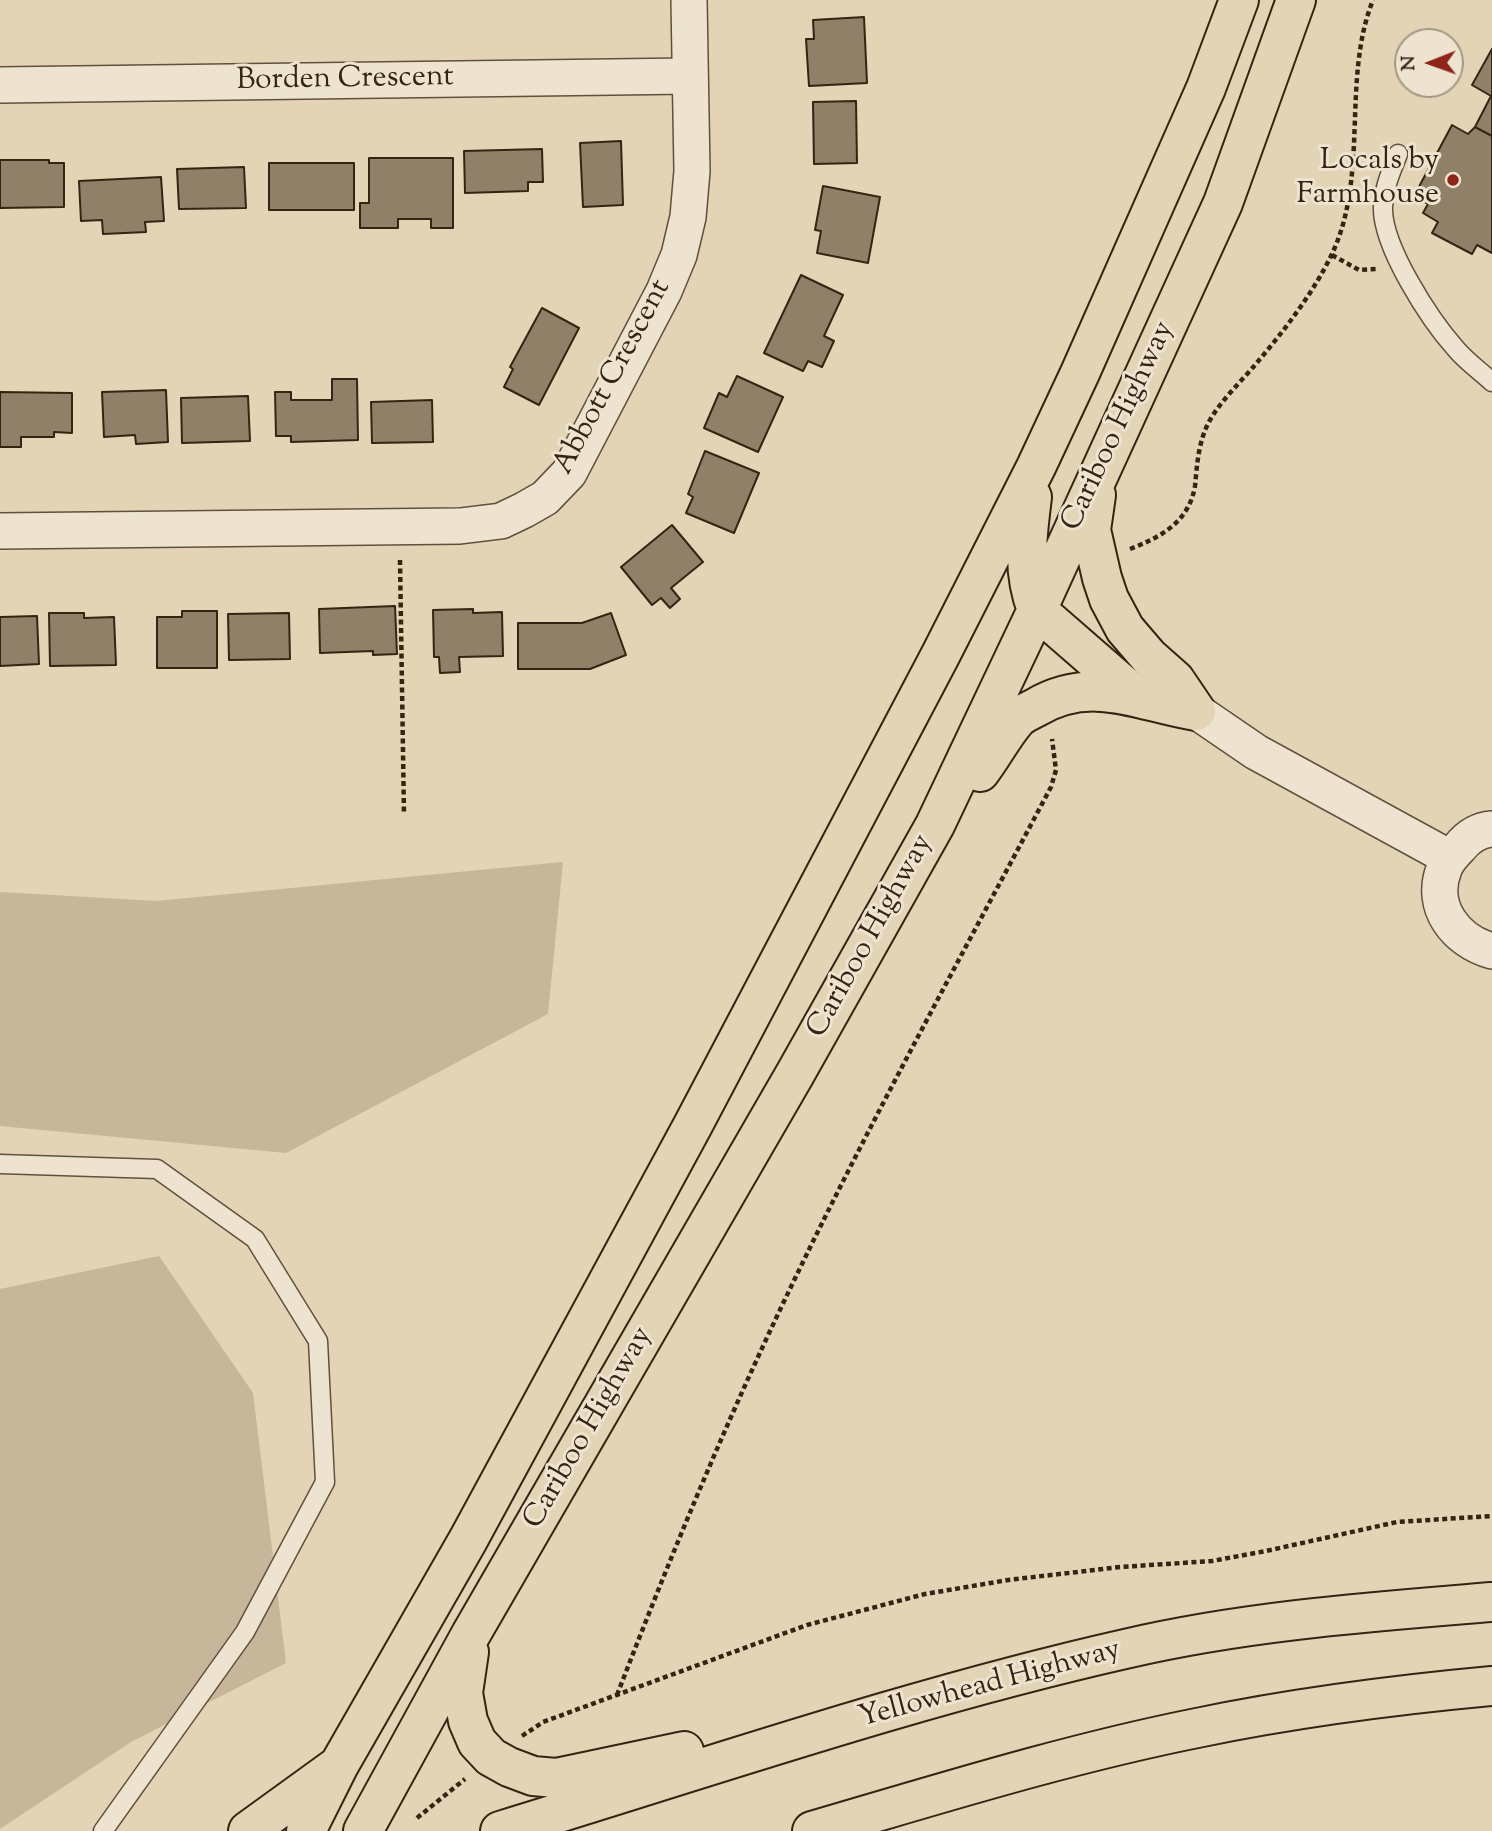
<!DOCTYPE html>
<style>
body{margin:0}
#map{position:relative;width:1492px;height:1831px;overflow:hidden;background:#e3d4b6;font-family:"Sorts Mill Goudy",serif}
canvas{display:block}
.north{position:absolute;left:1394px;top:28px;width:70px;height:70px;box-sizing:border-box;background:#ede3d0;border:2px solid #a49784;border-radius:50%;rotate:269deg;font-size:19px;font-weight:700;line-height:28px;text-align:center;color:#362413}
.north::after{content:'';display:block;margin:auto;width:24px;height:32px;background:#8f2418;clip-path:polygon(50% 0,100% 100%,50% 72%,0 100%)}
</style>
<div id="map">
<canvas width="1492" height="1831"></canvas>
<div class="north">N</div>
</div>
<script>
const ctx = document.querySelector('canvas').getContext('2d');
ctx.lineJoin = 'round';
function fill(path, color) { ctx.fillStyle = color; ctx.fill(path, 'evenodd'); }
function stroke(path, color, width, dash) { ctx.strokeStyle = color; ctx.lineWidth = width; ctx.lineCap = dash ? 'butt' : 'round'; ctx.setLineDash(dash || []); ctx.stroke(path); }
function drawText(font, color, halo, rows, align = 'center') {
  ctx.font = font + ' "Sorts Mill Goudy",serif'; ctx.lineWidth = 6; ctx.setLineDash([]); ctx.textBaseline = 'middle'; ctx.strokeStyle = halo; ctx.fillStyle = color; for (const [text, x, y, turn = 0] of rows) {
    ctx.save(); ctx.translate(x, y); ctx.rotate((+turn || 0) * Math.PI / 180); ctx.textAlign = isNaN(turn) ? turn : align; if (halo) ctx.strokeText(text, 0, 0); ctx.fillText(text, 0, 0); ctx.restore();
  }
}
fill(new Path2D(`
 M563,862L548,1014L286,1153L0,1126V892L156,901Z
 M159,1256L253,1393L286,1663L131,1742L0,1829V1289Z`), '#c6b69a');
const building = new Path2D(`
 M864,17L867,83L809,86L806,39H814L813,20Z
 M1492,49V136L1475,127L1491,96L1472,85Z
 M856,101L857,163L814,164L813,102Z
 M1452,125L1468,134L1475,127L1492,136V253L1477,245L1472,254L1432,233L1438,222L1423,213L1428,204L1414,196Z
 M621,141L623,205L583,207L580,143Z
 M542,149L543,182H528V191L465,193L464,151Z
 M369,158H453V228H431V219H398V228H360V203H369Z
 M0,160H49V163H64V207L0,208Z
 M269,163H354V210H269Z
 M244,167L246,208L179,209L177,169Z
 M161,177L164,221L145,222L146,232L103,234L102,220L81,221L79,181Z
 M823,186L880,197L868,263L817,253L821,231L815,230Z
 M801,275L843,295L824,336L834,341L822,367L808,361L803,371L764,353Z
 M542,308L579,328L539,405L504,387L513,369L510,367Z
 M737,376L783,397L758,452L704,428L719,393L727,397Z
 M332,379H357L358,440L291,442V436H276L275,392H291V400H332Z
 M166,390L168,442L136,444L135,435L104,437L102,392Z
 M0,392L72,393V433L54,432V437H21V447H0Z
 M248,396L250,441L182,443L181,398Z
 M432,400L433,442L372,443L371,402Z
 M705,451L759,473L734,533L686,513L693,497L688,494Z
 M672,525L703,562L671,588L680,599L670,608L661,598L652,605L621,567Z
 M395,606L397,654L373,655V651L320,653L319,609Z
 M473,609V613L502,612L503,656L459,657L460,672L440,673L439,657H434L433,610Z
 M182,611H217V668H157V617H182Z
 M49,613H84V618L114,617L116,665L50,666Z
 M289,613L290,659L229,660L228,614Z
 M611,613L626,655L590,669H518V623H582Z
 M37,616L39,664L0,666V617Z`);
fill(building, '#908068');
stroke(building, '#362413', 2);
const service = new Path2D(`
 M1398,154C1391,172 1384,187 1383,206C1381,245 1430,320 1456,349C1466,361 1480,371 1492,382
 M0,1164L157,1169L255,1239L318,1341L325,1482L245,1632L103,1831`);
const minor = new Path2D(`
 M0,85L689,76
 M0,531L460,526L501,521L524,510L545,498L569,473L664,291L679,255L688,217L692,171L689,0
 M1196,711L1256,752L1450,858
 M1492,829C1479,830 1468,837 1460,847C1454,853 1447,860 1444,869C1429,907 1456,941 1492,951`);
const trunk = new Path2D(`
 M1096,495L1091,530L1102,578L1109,599L1125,629L1149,657L1175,680L1196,711
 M1032,497C1027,537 1022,572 1037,610L1137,697
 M980,772C993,755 1003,735 1017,719C1022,714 1029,711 1035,708C1092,674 1139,702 1196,711
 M469,1652L463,1693L468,1721L477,1742L491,1757L509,1767L533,1776L556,1778L684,1751
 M248,1831L335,1768
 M306,1831L339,1765L468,1540L693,1125L941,654L1036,467L1080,373L1206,88L1239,0
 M363,1831L471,1634L795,1074L935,825L1037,610L1223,203L1296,0
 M500,1831C707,1768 913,1697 1125,1649C1244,1621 1370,1612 1492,1602
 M812,1831C939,1794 1067,1754 1197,1728C1294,1708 1394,1695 1492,1686`);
stroke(service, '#61503c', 21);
stroke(minor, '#61503c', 38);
stroke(trunk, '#362413', 42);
stroke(new Path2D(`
 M1332,255L1359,270L1376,269
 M1130,549C1161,537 1189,522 1195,486C1197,466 1198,447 1206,428C1216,405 1239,384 1255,365C1283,332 1312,295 1331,256C1370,176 1341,80 1373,0
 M400,560L404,815
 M617,1695C661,1581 707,1468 758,1357C847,1163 951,976 1051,787L1056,770L1052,739
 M522,1736L543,1722L807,1625L925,1594L1008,1580L1120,1567L1212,1561L1266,1551L1397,1522L1492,1516
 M417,1818L465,1779`), '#362413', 4.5, [5, 3.5]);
stroke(service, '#ede3d0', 18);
stroke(minor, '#ede3d0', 35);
stroke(trunk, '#e3d4b6', 38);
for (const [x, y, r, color] of [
 [1453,180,7,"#8f2418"]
]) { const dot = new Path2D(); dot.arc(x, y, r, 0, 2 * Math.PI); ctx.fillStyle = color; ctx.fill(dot); stroke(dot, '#ede3d0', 2.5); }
drawText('30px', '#362413', '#ede3d0', [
 ["Borden Crescent",345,81,-1],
 ["Abbott Crescent",614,378,-62],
 ["Cariboo Highway",1120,427,-65],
 ["Cariboo Highway",872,937,-61],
 ["Cariboo Highway",590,1429,-60],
 ["Yellowhead Highway",990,1686,-15]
]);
drawText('30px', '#362413', '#ede3d0', [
 ["Locals by",1439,163],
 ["Farmhouse",1439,197]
], 'right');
</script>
